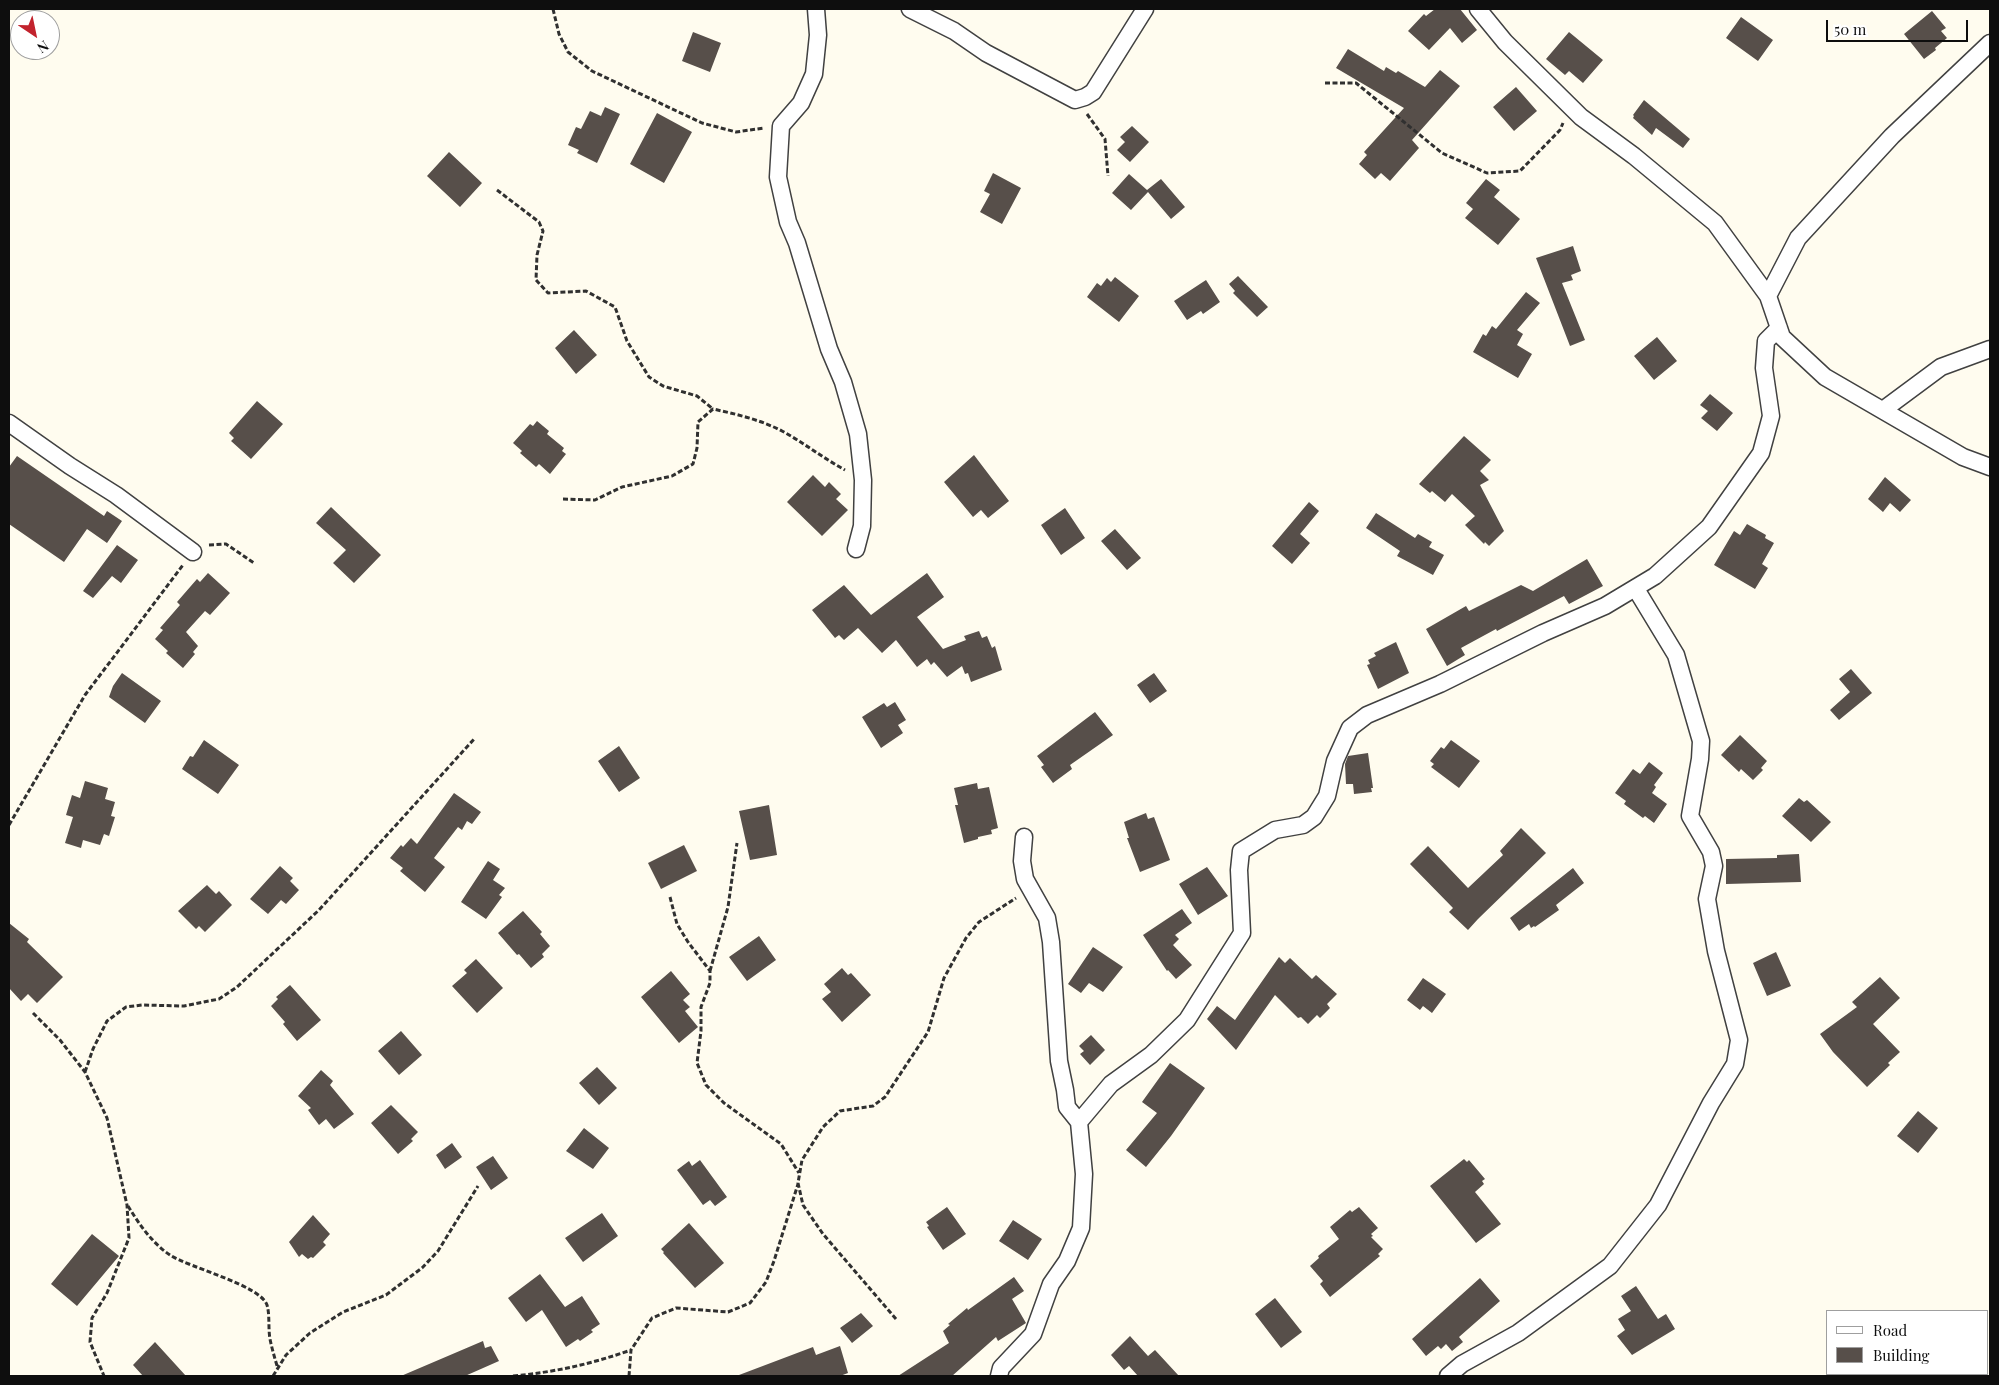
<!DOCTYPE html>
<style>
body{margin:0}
#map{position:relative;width:1999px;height:1385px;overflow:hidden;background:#fffcef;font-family:"Playfair Display",serif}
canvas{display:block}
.frame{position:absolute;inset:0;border:10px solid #0e0e0e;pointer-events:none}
.legend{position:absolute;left:1826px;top:1310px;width:162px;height:65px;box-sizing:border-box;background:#fff;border:1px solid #9f9f9f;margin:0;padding:6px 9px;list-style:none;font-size:15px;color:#0e0e0e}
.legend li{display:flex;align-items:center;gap:10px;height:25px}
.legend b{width:25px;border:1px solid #9f9f9f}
.north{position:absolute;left:10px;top:10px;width:50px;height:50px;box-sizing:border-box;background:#fff;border:1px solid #9f9f9f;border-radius:50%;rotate:146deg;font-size:14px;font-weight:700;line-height:20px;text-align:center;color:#0e0e0e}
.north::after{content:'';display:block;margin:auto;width:18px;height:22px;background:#c2232d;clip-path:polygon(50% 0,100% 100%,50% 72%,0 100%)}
.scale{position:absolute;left:1826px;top:20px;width:142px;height:22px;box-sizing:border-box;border:2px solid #0e0e0e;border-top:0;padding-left:6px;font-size:15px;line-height:18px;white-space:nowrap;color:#0e0e0e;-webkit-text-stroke:4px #fff;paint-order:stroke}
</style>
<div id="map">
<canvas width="1999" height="1385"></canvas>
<div class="frame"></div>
<ul class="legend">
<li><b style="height:6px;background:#fff"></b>Road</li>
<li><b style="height:14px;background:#574f4a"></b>Building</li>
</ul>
<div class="north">N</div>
<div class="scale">50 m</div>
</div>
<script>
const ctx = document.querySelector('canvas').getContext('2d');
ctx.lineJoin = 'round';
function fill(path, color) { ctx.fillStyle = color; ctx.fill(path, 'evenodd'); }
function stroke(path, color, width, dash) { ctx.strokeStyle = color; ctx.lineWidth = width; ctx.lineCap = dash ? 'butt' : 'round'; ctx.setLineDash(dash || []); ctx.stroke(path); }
fill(new Path2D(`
 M1435,9H1460L1477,30L1462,43L1450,28L1429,50L1408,31L1424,14L1426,16Z
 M1932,11L1946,28L1941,31L1947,38L1935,48L1936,50L1924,59L1904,34Z
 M1741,17L1773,40L1758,61L1726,38Z
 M693,32L721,43L710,72L682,61Z
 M1569,32L1603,60L1583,83L1569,71L1565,75L1546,59Z
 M1348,49L1384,71L1386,67L1396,73L1398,71L1425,87L1440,70L1460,86L1412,140L1419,148L1390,181L1381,173L1375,179L1359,164L1367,155L1364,152L1404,108L1336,68Z
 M1516,87L1537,111L1514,131L1493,107Z
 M1644,100L1690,139L1683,148L1656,128L1652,135L1633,118L1634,116L1633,115Z
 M605,107L620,114L597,163L577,153L579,150L568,145L576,127L581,129L590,111L601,116Z
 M657,113L692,132L664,183L630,164Z
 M1132,126L1149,142L1130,162L1117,150L1125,142L1120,137Z
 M449,152L482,183L460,207L427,176Z
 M993,173L1021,188L1002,224L980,212L990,194L984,191Z
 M1129,174L1147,190L1161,179L1185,207L1171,219L1148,192L1131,210L1112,193Z
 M1486,179L1500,190L1494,197L1520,219L1498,245L1465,218L1473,209L1466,203Z
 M1573,246L1581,271L1571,275L1573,280L1562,283L1585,340L1570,346L1536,258Z
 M1238,276L1268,307L1257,317L1233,293L1235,291L1229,284Z
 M1115,277L1139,296L1119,322L1087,297L1097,283L1101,286L1107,278L1111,282Z
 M1206,280L1220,302L1203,314L1201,311L1187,320L1174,301Z
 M1526,292L1540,303L1517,330L1523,334L1517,345L1532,354L1518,378L1473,352L1483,334L1486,336L1492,326L1496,329Z
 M574,330L597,355L576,374L555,348Z
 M1657,337L1677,361L1654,380L1634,356Z
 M1710,394L1733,413L1717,431L1701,418L1708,411L1700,405Z
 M257,401L283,424L251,459L231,441L234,438L229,433Z
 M537,421L549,431L547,434L564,448L562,451L566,454L550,474L539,464L536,467L520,453L522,451L513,443L530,424L533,426Z
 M1464,436L1491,460L1480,471L1489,480L1480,485L1504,531L1489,546L1485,542L1484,544L1465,525L1475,516L1452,494L1445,502L1432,491L1430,493L1419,484Z
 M974,455L1009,501L988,518L981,510L973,517L944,482Z
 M17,456L104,516L107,511L122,521L107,543L87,529L64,562L9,524V467Z
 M813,475L825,487L829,482L841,494L836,499L848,510L822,536L787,502Z
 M1885,477L1911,500L1900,512L1890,503L1883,512L1868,499Z
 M1309,502L1319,511L1300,534L1310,543L1292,564L1272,546Z
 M331,507L381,555L354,583L333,563L346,550L316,523Z
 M1065,508L1085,538L1061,555L1041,525Z
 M1376,513L1415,538L1418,534L1432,542L1429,547L1444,555L1433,575L1397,556L1400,551L1366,528Z
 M1747,524L1766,535L1765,538L1774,543L1762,564L1768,568L1755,589L1714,565L1734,531L1740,535Z
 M1115,529L1141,558L1127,570L1101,541Z
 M117,545L138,560L121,583L112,576L93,598L83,591Z
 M1587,559L1603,586L1569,604L1564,596L1497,631L1496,629L1461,648L1465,655L1447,666L1426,629L1466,606L1469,611L1521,585L1533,591Z
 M208,573L230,593L210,615L205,611L186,632L198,646L193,652L195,654L183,668L166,653L168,651L155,639L163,630L160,628L180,605L177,602L197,579L200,582Z
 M927,573L944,597L917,617L943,649L966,640L964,636L979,631L982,638L987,636L992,648L995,646L1002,670L971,682L968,673L965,674L962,666L947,677L934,662L931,665L927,659L917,667L896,640L882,653L858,628L844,640L839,635L835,638L812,610L844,585L871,615Z
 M1396,642L1409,673L1378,689L1367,665L1370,664L1368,660L1376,656L1374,653Z
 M1851,669L1872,693L1839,720L1830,710L1850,692L1839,679Z
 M122,673L161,701L145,723L109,697L113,686Z
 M1154,673L1167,691L1150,703L1137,685Z
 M895,702L906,720L898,725L903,733L881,748L862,717L884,703L887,707Z
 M1095,712L1113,735L1070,765L1072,769L1053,783L1041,767L1044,765L1037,756Z
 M1740,735L1767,761L1761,768L1763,770L1753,780L1741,769L1739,772L1721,755Z
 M204,740L239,765L218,794L182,769L190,756L193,757Z
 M1451,740L1480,761L1459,788L1431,767L1434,764L1430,761L1441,747L1444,749Z
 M619,746L640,778L619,792L598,761Z
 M1368,753L1373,788H1371L1372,792L1354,794L1353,784H1346L1345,764L1348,756Z
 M1649,762L1663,773L1654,785L1656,787L1652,793L1667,804L1654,823L1645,816L1643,818L1624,804L1626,801L1615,793L1633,769L1640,774Z
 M85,781L108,788L105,799L115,802L111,816L115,817L109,836L104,834L100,845L83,840L81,848L65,843L73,817L66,815L72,795L80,798Z
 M977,783L978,789L989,787L998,828L991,830L992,834L978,837V839L964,843L955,805H958L954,788Z
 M454,793L481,812L472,824L467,821L462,830L458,827L434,858L445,867L425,892L400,871L403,868L390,858L401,845L403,847L411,838L417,844Z
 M1799,798L1804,802L1807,800L1831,822L1811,842L1782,816Z
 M769,805L777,855L750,860L739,811Z
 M1146,813L1148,819L1154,817L1170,860L1140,872L1127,838H1129L1124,822Z
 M1521,828L1546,853L1478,919L1468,930L1449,912L1453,908L1410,864L1428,846L1468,888L1503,855L1500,851Z
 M684,845L697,871L661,889L648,863Z
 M1799,854L1801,882L1726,884V859L1777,858V855Z
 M488,861L500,869L493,880L505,888L499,895L502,897L486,919L461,902Z
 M280,866L293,878L290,881L299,890L286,904L281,900L268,914L250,899Z
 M1207,867L1228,896L1198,915L1179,884Z
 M1573,868L1584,883L1556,905L1559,910L1535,927L1534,926L1531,928L1529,924L1519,931L1510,918Z
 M207,885L216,894L219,891L232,905L205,932L199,926L196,929L178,911Z
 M1182,909L1192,923L1175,935L1179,939L1173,945L1192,965L1176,979L1168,970L1167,971L1143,935Z
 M523,911L542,932L540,934L550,946L542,954L544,957L531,968L519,954L517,955L498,933Z
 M9,923L29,939L27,942L63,977L37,1003L28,994L21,1001L9,988Z
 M759,936L776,960L747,981L729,957Z
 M1093,947L1123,967L1103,992L1089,983L1081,993L1068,984Z
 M1776,952L1791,986L1767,996L1753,963Z
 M1279,957L1285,963L1290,958L1312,979L1316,975L1337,994L1327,1004L1330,1008L1320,1018L1317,1015L1308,1024L1301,1017L1298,1018L1275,995L1236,1050L1207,1019L1217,1006L1235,1020Z
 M476,959L503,988L477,1013L452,986L467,973L464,970Z
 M842,968L848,975L851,973L871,995L842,1022L822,999L831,992L824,984Z
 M671,971L690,994L683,1000L690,1007L685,1011L698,1027L679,1043L641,997Z
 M1880,977L1900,998L1873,1024L1900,1052L1888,1063L1890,1065L1867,1087L1833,1052L1820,1034L1857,1007L1852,1002Z
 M1423,978L1446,994L1432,1013L1423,1006L1420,1010L1407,1000Z
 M290,985L321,1020L297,1041L283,1024L285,1022L271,1006L278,999L276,997Z
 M401,1031L422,1055L399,1075L378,1051Z
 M1091,1035L1105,1050L1090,1065L1080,1054L1084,1051L1079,1046Z
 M1170,1063L1205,1088L1171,1136L1146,1167L1126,1150L1157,1113L1142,1102Z
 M597,1067L617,1088L599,1105L579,1083Z
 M321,1070L333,1081L330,1085L354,1114L334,1129L326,1119L319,1125L308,1110L311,1108L298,1096Z
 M391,1105L418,1132L411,1139L413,1141L398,1154L371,1123Z
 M1918,1111L1938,1128L1918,1153L1897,1136Z
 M584,1128L609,1148L593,1169L566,1151Z
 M452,1143L462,1157L445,1169L436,1155Z
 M493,1156L508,1178L491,1190L476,1167Z
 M1464,1159L1467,1162L1469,1160L1485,1179L1482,1181L1484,1184L1475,1192L1501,1224L1476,1243L1430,1186Z
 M700,1160L727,1197L715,1206L710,1200L703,1205L677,1170L689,1161L692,1166Z
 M947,1207L966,1234L943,1250L927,1227L929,1226L926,1222Z
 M1359,1207L1378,1228L1371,1234L1373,1236L1371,1237L1383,1249L1378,1254L1380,1256L1330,1297L1320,1284L1323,1281L1310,1266L1319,1258L1318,1256L1339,1239L1330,1227L1350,1210L1352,1212Z
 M602,1213L618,1236L583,1262L565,1238Z
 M313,1215L330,1234L323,1242L326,1245L313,1258L311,1257L308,1259L302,1254L299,1257L289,1242Z
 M1013,1220L1042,1239L1028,1260L999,1241Z
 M689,1223L724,1263L695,1288L663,1253L664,1252L661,1249Z
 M92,1234L119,1256L77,1306L51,1284Z
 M540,1274L565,1307L582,1296L600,1324L591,1330L593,1332L580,1341L578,1339L566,1347L542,1310L526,1322L508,1298Z
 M1014,1277L1024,1291L1012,1299L1026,1323L998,1341L996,1337L952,1376H898L949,1343L943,1331L950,1325L948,1324L967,1308L968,1310Z
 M1480,1278L1500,1301L1459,1337L1463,1342L1452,1351L1446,1344L1441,1349L1438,1346L1426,1356L1412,1339Z
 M1636,1286L1658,1319L1666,1314L1675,1329L1632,1355L1617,1336L1625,1330L1618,1319L1631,1311L1621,1296Z
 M1275,1298L1302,1332L1281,1348L1255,1314Z
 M861,1313L873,1326L852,1343L840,1328Z
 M1130,1336L1148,1356L1155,1350L1179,1376H1138L1129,1366L1124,1370L1111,1355Z
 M483,1341L485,1348L491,1346L499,1361L465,1376H401Z
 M155,1342L186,1376H143L133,1365Z
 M840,1346L848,1373L840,1376H740L739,1375L813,1347L816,1355Z`), '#574f4a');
const minor = new Path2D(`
 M816,9L818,35L814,74L801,103L781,126L778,177L788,222L797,243L829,349L843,382L858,434L863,480L862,526L856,549
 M910,9L954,31L986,53L1075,100L1085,97L1093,92L1145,9
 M1478,9L1505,42L1581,117L1634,156L1715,223L1768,296
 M1990,43L1892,136L1798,238L1768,296L1782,337L1825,377L1963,457L1990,467
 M1883,410L1941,367L1990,349
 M9,423L70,466L116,495L193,552
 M1024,837L1022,861L1025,879L1047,918L1051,942L1059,1061L1065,1090L1067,1107L1079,1122
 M999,1376L1001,1368L1033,1334L1051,1284L1067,1261L1081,1228L1084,1174L1079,1122L1111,1084L1151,1055L1187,1020L1242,933L1239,870L1241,851L1275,830L1303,825L1314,817L1327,796L1335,761L1350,728L1367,715L1440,684L1543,633L1605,606L1655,576L1709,527L1761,453L1771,416L1764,368L1766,341L1779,328
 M1448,1376L1462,1364L1518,1333L1610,1266L1658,1205L1711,1103L1735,1064L1739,1040L1716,951L1707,899L1714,866L1711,852L1690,816L1700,759L1701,741L1676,655L1636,589`);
stroke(minor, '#414141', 19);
stroke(new Path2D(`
 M553,9L559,34L568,52L592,71L702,123L736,132L764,128
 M1325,83H1356L1442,153L1487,173L1520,171L1560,130L1563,123
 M1087,114L1105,139L1108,176
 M497,190L539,222L543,231L537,255L536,280L548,293L586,291L615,307L627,341L649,377L663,386L697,396L713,409
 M563,499L595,500L622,487L672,476L693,464L697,448L698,422L713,409C736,414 761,420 782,431C804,443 823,458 845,470
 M209,545L226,544L254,563
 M9,825L85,695L183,565
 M670,897L677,924L688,942L710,971V983L701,1007V1031L697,1063L706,1085L724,1103L781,1144L799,1173
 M710,971L728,907L737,843
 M33,1013L60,1040L85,1072L107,1118L127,1205L129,1238L107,1293L92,1318L90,1342L104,1376
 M85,1072L93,1049L107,1021L126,1007L142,1005L184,1006L219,999L237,987L319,910L475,738
 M128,1206C139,1224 152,1243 170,1255C190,1268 260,1285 267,1305C270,1315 268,1328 270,1339C272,1349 275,1359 278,1369
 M896,1319L823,1234L803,1205L798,1183L802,1160L823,1127L840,1111L873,1106L885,1097L928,1032L944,978L966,938L979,922L1016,898
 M273,1376L286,1355L310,1333L343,1312L386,1295L422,1268L438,1251L478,1186
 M513,1376C556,1372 591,1364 631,1350
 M629,1376L631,1350L652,1318L676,1308L728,1312L750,1303L766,1282L774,1261L798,1184`), '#303030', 3, [5, 2.5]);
stroke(minor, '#fff', 16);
</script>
